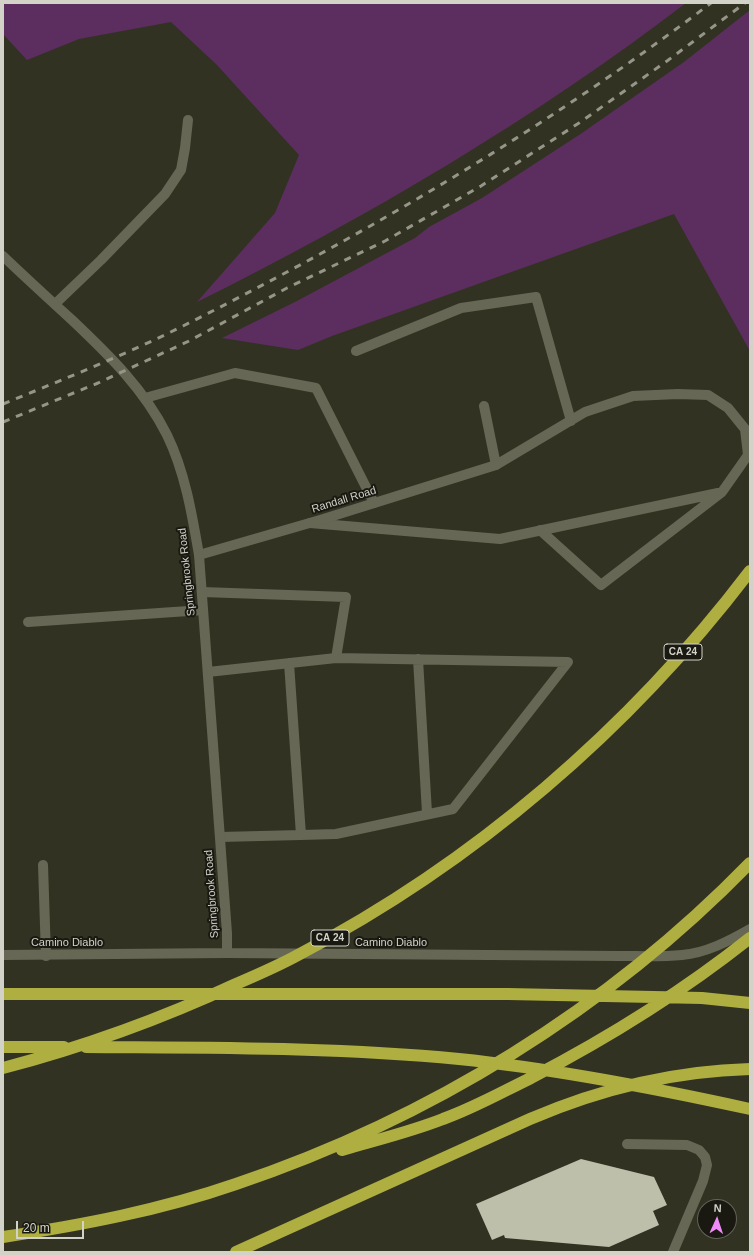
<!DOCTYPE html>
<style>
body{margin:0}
#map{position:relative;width:753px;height:1255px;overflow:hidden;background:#323222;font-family:Helvetica,sans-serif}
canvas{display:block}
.frame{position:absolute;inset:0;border:4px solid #d2d2c8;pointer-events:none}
.north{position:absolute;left:697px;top:1199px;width:40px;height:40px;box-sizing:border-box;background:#191912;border:1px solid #63635b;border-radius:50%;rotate:3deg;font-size:11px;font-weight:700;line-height:16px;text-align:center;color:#d2d2c8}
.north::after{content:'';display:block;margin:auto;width:14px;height:18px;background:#ef8bf6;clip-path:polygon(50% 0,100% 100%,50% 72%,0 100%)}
.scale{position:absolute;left:16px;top:1221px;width:68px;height:18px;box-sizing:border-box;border:2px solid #d2d2c8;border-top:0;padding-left:5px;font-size:12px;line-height:14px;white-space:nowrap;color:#d2d2c8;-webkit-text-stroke:3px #191912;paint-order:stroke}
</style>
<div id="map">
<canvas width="753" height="1255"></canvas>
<div class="frame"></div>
<div class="north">N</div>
<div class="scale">20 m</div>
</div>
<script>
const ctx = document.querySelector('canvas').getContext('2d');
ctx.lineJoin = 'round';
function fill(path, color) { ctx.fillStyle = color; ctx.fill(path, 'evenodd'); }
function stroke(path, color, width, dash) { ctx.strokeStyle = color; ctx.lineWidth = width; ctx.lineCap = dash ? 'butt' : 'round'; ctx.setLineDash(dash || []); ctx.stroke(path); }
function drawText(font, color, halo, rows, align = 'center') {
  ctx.font = font + ' Helvetica,sans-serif'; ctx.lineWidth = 4; ctx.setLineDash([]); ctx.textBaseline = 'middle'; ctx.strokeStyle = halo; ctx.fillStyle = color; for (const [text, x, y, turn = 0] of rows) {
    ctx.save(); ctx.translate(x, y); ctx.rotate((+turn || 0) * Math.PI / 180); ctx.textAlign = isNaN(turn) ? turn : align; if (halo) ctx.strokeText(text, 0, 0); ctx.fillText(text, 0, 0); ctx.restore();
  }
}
fill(new Path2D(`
 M3,3H686C534,119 368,217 197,302L275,213L299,155L217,65L171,22L79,39L27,60L3,34Z
 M750,10V351L674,214L332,336L298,350L222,338L295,302L415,238L429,227L482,198L579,135L684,62Z`), '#5c2e60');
fill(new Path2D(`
 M581,1159L654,1177L667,1205L653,1211L659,1225L609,1247L505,1238L504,1235L492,1240L476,1204Z`), '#bebfab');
stroke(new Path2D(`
 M55,304L101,260L165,194L181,170L185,148L188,120
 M356,351L461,308L536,297L571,421
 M145,398L235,373L316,388L374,503
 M484,406L496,465L585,412L633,396L678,394L708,395L728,408L745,429L748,455L722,492L601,585L540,530
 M310,523L500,539L718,493
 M202,592L346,597L336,658
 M28,622L203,610
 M418,659L427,813
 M208,672L336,658L568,662L453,809L336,834L301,835
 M220,837L301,835L289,663
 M43,865L46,956
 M627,1144L687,1145L699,1150L705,1157L707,1165L703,1181L673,1252`), '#666754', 10);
stroke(new Path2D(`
 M199,555L320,520L496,465`), '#666754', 10);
stroke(new Path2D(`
 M3,256C26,278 49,299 72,320C109,355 144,389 167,435C185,472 192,514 199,555L227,933V953
 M3,955L227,953L620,956C640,956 661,957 682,955C706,953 729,941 750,929`), '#666754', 10);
stroke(new Path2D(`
 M3,994H508L702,998L750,1003
 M3,1047H64
 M86,1047C211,1048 335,1047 459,1059C557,1069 654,1088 750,1109
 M3,1068C83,1047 161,1019 236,984C257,975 278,966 298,955C474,863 630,729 750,571
 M342,1150C376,1140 410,1132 443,1119C474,1108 502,1092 531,1078C608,1038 682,992 750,938
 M3,1237C82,1225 161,1210 236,1184C429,1119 608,1009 750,863
 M236,1252L530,1119C600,1089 673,1071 750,1069`), '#aeae41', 12);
stroke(new Path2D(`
 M3,404C64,379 125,355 183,326C368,233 546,128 711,3
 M3,422L98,383L189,341L287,288L385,241L481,186L579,123L667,61L745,3`), '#959588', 3, [7, 7]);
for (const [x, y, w] of [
 [683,652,38],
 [330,938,38]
]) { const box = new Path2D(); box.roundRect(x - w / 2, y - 8, w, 16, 3); ctx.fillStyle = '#191912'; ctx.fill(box); stroke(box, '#d2d2c8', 1); }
drawText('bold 10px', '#d2d2c8', null, [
 ["CA 24",683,652],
 ["CA 24",330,938]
]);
drawText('11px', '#d2d2c8', '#191912', [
 ["Randall Road",344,500,-17],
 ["Springbrook Road",187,572,-96],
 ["Springbrook Road",212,894,-94],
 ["Camino Diablo",67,943],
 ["Camino Diablo",391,943]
]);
</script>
